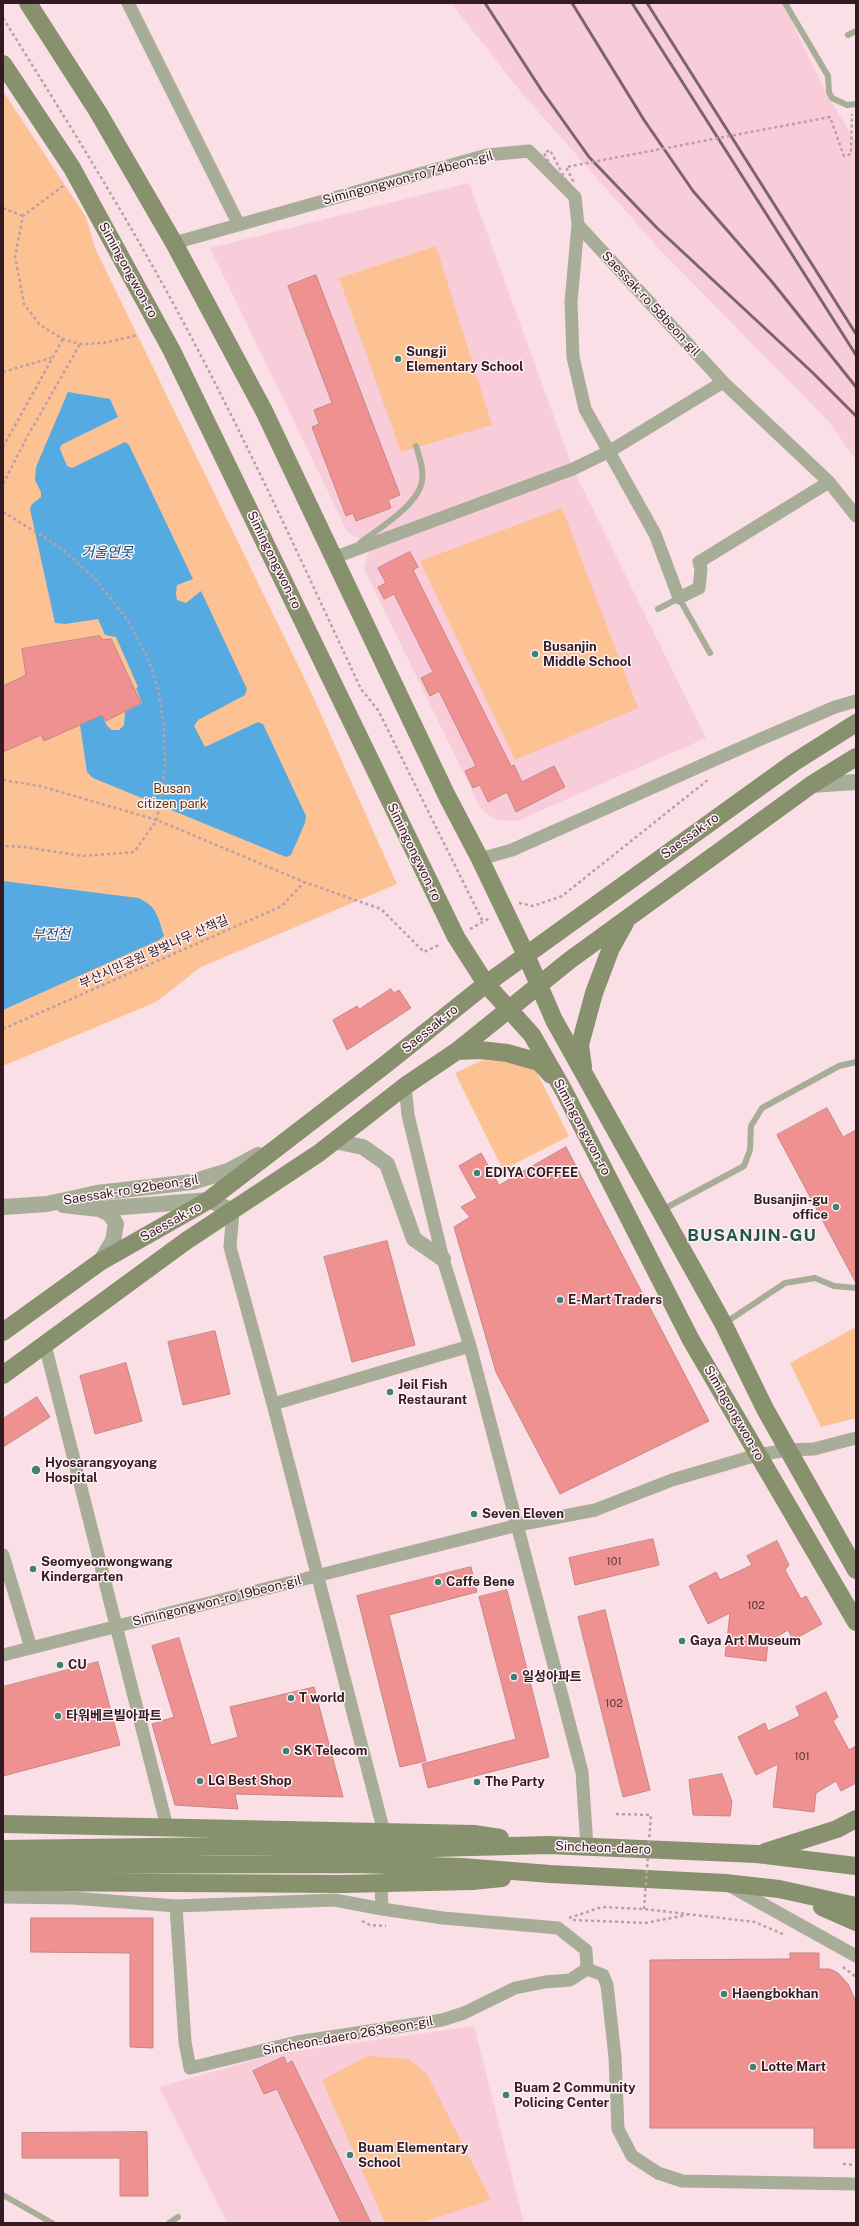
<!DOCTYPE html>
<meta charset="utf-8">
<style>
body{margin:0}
#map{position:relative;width:859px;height:2226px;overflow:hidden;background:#fae0e6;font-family:"Public Sans",sans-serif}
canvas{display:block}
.frame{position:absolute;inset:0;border:4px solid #321b22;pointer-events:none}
</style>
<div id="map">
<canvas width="859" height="2226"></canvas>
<div class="frame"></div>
</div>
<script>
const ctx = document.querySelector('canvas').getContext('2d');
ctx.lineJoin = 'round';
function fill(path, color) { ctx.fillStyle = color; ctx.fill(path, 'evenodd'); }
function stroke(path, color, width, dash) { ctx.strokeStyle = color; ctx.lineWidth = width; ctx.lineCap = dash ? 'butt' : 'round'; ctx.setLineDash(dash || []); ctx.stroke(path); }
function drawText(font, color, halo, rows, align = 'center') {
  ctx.font = font + ' "Public Sans","Noto Sans KR",sans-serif'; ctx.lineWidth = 3; ctx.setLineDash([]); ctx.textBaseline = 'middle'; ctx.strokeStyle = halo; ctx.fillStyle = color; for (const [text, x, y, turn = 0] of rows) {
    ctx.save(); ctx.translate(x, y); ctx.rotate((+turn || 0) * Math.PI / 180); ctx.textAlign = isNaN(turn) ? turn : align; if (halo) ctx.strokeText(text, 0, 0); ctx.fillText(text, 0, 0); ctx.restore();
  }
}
fill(new Path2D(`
 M451,3H783L826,93L856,142V460L829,422L660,250L521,92Z
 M469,183L573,469L706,738L517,821L496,820L481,809L364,569L371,544L348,533L210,248Z
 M474,2026L524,2223H227L159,2087L276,2054Z`), '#f8cdd9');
fill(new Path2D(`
 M3,91L86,217L95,248L311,692L397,884L201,967L156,1002L3,1066Z
 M436,246L492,425L401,452L339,278Z
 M562,508L638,708L515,760L420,561Z
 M483,1060L528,1064L536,1071L569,1136L503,1170L455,1073Z
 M856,1327V1418L821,1427L790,1363Z
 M368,2056L408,2059L427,2074L491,2200L420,2223H385L322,2080Z`), '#fcc293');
fill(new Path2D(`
 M68,392L110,399L118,417L61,445L60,449L67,466L72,468L125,442L129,445L193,579L177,585L176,593L177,600L186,603L201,591L247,689L245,695L198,720L194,726L205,747L258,722L263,724L306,816L305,823L291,855L286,857L93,778L87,772L80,725L102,715L107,726L112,730H119L124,725L125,712L142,703L136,688L138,687L116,637L105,635L98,619L65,624L55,623L30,509L32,504L41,497V492L35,480L36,467Z
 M3,881L138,898C157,906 158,917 164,936L159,940L3,1010Z`), '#56aae2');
const building = new Path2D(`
 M316,275L400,495L388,500L391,508L356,521L353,513L346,516L312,427L319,424L314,410L332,403L288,286Z
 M410,552L418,567L413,570L511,766L514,765L522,782L554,766L565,787L516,812L507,792L488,802L480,785L473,788L465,771L476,766L439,691L430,696L421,678L433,672L394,594L384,599L378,587L386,583L378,568Z
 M100,636L102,640L111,639L141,703L106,721L102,715L44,741L41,735L3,752V686L26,675L22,649Z
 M391,989L394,993L399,990L411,1008L347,1050L333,1020L357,1006L359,1009Z
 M827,1108L843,1137L856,1130V1283L777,1135Z
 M566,1147L709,1421L560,1494L496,1372L454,1227L470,1217L461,1207L477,1198L459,1166L481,1153L499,1185Z
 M387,1241L415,1345L352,1362L324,1257Z
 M215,1331L230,1394L183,1405L168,1342Z
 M126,1363L142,1421L95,1434L80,1376Z
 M37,1397L50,1417L3,1447V1419Z
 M653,1539L659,1565L575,1585L569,1558Z
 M777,1541L789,1565L785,1570L801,1599L806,1596L822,1624L793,1640L788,1630L768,1642L766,1661L725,1656L730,1613L708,1624L689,1586L716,1572L720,1580L752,1565L747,1556Z
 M471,1567L477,1592L389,1615L426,1761L400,1767L357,1596Z
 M507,1590L549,1757L428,1788L422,1764L516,1739L479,1597Z
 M605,1610L650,1790L623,1797L578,1617Z
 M179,1638L211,1745L238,1737L230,1707L314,1687L343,1797L235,1794L238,1809L175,1805L152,1724L174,1717L152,1646Z
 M98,1662L120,1745L3,1776V1687Z
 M826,1692L838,1717L833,1721L849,1750L856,1746V1783L841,1791L836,1781L816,1793L814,1812L773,1807L778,1764L756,1775L738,1737L765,1723L768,1731L800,1716L796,1707Z
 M722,1774L732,1802L730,1816L693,1815L689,1780Z
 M31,1918H153V2048L130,2047V1953L31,1952Z
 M790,1953H819V1969H830L838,1973L848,1984L856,2002V2148H814V2128H650V1960L790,1959Z
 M284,2057L287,2064L292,2061L371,2223H341L277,2089L264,2094L253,2071Z
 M147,2132L148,2196H120V2158H22V2133Z`);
fill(building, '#f09191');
stroke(building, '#c38685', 1);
stroke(new Path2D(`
 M3,18C67,121 131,223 188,331C250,448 305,569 361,689L378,710L483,922
 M63,186L23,216L15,256L24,304L40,325L63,339L80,344L103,343L138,335
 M3,208L23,216
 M3,372L51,358
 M3,447L63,339
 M3,484L26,439L80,344
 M3,512L60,547L97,581L128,621L148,658L158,689L164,727L165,767L157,820L134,852L83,856L24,847L3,846
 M3,780L40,786L157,820L304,882L381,909L424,952L441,944
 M519,903L533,906L562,896L709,779
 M470,929L490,918
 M3,1029L282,906L304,882
 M616,1814L651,1815
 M569,1918L602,1907L644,1909L755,1922L785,1935
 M573,1920L645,1923L687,1915
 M362,1921L370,1925L386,1926
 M843,1967L856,1977
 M843,2164L856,2165`), '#b9a0a7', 2.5, [3, 3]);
stroke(new Path2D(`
 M785,3L828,76L829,92L832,98L847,105L856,104
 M848,35L856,31
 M360,543C378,529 420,504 422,480C424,469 419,456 416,446
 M658,609L679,598L710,653
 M662,1210L744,1166L750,1150L751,1126L762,1108L839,1066L856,1062
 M725,1323L785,1283L815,1278L834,1286L856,1288
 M3,2195L52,2223
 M169,2223L178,2217`), '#a7ad96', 6);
stroke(new Path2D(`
 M128,3L239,225
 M578,225L723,382L829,482L856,516
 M174,243L487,155L529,151L575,197L578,225L571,302L573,357L585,409L655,534L679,598L699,588L701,569L699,562L829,482
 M333,558L573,469L610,451L723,382
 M480,859L512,850L761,739L835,707L856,701
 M405,1086L408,1115L443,1259L470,1346L582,1772L587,1847
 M233,1211L230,1247L273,1404L384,1832
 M45,1345L167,1827
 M273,1404L470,1346
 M3,1555L31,1648
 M3,1655L518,1525L595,1510L672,1480L757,1455L788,1450L814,1449L856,1438
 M381,1883L382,1909L443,1918L558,1928L586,1950L587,1969
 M732,1887L856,1956
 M3,1897L72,1898L176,1906L335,1900L382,1909
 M176,1906L185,2042L190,2068L297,2042L442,2020L464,2013L515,1988L545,1982L570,1980L587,1969
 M587,1969L603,1975L607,1985L615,2057L618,2129L632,2156L658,2173L682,2181L856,2184`), '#a7ad96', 13);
stroke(new Path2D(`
 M811,785L856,782
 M334,1141L363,1147L387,1164L414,1239L443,1259
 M63,1205L99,1209L209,1200L233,1211
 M3,1207L47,1204L97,1193L192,1182L228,1171L258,1155
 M99,1209L110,1214L116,1224L113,1241L100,1262`), '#a7ad96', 16);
stroke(new Path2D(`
 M28,3L98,112L174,243L264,411L447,796L480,859L526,955L554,1020L723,1323L765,1409L856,1570
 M3,64L72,168L172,351L456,937L486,984L532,1035L564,1091L691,1340L856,1622
 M457,1051L480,1050L507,1053L539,1062L551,1075
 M583,1067L580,1045L594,993L611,948L625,923
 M3,1332L100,1262L209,1200L386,1064L486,984L793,763L856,723
 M3,1375L186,1241L319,1153L405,1086L457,1051L570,960L811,785L856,757
 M3,1824L474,1834L500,1838
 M3,1849L231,1846L435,1848L548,1845L757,1854L856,1866
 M765,1852L837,1829L856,1819
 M3,1865L355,1864L462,1867L550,1874L725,1883L779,1889L856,1906
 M3,1882L343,1884L472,1881L502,1878
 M822,1907L856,1922`), '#88916e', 18);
stroke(new Path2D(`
 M485,3L542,91L589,157L657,228L812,372L856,416
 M572,3L644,120L693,191L773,283L856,387
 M632,3L856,355
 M647,3L856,334`), '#7c646b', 3);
stroke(new Path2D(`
 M554,172L544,153L550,150L568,184L573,181L566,167L830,117L844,156L851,154L852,114
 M644,1909L651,1815`), '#b9a0a7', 2.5, [3, 3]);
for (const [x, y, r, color] of [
 [398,359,4,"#3e8275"],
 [535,654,4,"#3e8275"],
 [477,1173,4,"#3e8275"],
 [836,1207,4,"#3e8275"],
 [560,1300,4,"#3e8275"],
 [390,1392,4,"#3e8275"],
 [36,1470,5,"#3e8275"],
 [474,1514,4,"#3e8275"],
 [33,1569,4,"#3e8275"],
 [438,1582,4,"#3e8275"],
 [682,1641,4,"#3e8275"],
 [60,1665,4,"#3e8275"],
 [514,1677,4,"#3e8275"],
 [291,1698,4,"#3e8275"],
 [58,1716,4,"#3e8275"],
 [286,1751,4,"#3e8275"],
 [200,1781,4,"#3e8275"],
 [477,1782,4,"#3e8275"],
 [724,1994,4,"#3e8275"],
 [753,2067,4,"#3e8275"],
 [506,2095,4,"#3e8275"],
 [350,2155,4,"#3e8275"]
]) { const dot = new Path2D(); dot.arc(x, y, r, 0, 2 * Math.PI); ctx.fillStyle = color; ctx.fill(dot); stroke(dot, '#fef1f4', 1.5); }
drawText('11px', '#62383e', null, [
 ["101",614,1562],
 ["102",756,1606],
 ["102",614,1704],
 ["101",802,1757]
]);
drawText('13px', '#321b22', '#fef1f4', [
 ["Simingongwon-ro 74beon-gil",408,178,-15],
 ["Simingongwon-ro",128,270,61],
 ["Saessak-ro 58beon-gil",651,304,47],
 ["Simingongwon-ro",274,560,64],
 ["Saessak-ro",690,836,-36],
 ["Simingongwon-ro",414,852,64],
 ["부산시민공원 왕벚나무 산책길",154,952,-24],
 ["Saessak-ro",430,1029,-39],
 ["Simingongwon-ro",582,1127,62],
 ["Saessak-ro 92beon-gil",131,1190,-9],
 ["Saessak-ro",171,1222,-29],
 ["Simingongwon-ro",734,1413,60],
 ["Simingongwon-ro 19beon-gil",217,1601,-14],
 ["Sincheon-daero",603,1848,2],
 ["Sincheon-daero 263beon-gil",348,2036,-10]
]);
drawText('bold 13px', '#321b22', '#fef1f4', [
 ["Sungji",406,352],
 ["Elementary School",406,367],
 ["Busanjin",543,647],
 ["Middle School",543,662],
 ["EDIYA COFFEE",485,1173],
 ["Busanjin-gu",828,1200,"right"],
 ["office",828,1215,"right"],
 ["E-Mart Traders",568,1300],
 ["Jeil Fish",398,1385],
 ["Restaurant",398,1400],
 ["Hyosarangyoyang",45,1463],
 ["Hospital",45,1478],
 ["Seven Eleven",482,1514],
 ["Seomyeonwongwang",41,1562],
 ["Kindergarten",41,1577],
 ["Caffe Bene",446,1582],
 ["Gaya Art Museum",690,1641],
 ["CU",68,1665],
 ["일성아파트",522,1677],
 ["T world",299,1698],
 ["타워베르빌아파트",66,1716],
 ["SK Telecom",294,1751],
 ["LG Best Shop",208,1781],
 ["The Party",485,1782],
 ["Haengbokhan",732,1994],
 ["Lotte Mart",761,2067],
 ["Buam 2 Community",514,2088],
 ["Policing Center",514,2103],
 ["Buam Elementary",358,2148],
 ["School",358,2163]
], 'left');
drawText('13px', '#643605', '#fef1f4', [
 ["Busan",172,789],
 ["citizen park",172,804]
]);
drawText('italic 14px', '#115176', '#fef1f4', [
 ["거울연못",107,553],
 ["부전천",51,935]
]);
ctx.letterSpacing = '1px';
drawText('bold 17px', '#1f564c', '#fef1f4', [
 ["BUSANJIN-GU",752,1236]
]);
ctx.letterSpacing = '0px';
</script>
